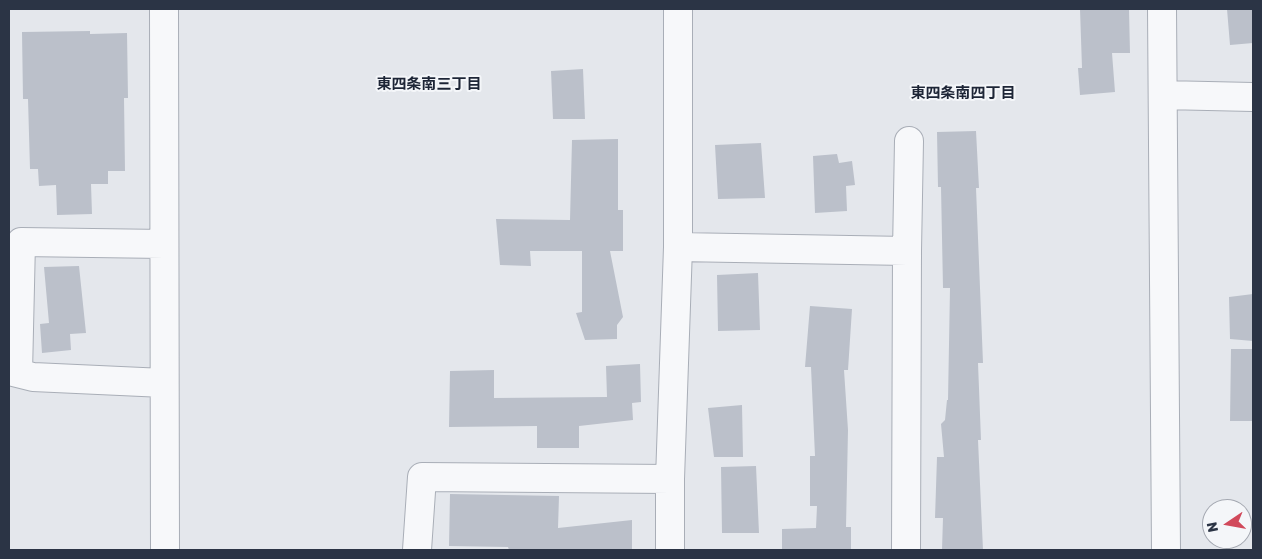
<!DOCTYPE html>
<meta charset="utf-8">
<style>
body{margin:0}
#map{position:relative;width:1262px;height:559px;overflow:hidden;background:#e4e7ec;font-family:Rubik,sans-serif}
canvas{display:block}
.frame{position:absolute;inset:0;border:10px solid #2b3445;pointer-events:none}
.north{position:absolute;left:1202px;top:499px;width:50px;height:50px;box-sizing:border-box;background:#f4f6f9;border:1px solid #a4a8b1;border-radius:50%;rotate:258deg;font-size:14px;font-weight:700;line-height:20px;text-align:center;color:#2b3445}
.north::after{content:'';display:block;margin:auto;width:18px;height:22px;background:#d1495b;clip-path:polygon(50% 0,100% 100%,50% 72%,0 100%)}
</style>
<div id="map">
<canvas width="1262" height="559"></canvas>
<div class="frame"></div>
<div class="north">N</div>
</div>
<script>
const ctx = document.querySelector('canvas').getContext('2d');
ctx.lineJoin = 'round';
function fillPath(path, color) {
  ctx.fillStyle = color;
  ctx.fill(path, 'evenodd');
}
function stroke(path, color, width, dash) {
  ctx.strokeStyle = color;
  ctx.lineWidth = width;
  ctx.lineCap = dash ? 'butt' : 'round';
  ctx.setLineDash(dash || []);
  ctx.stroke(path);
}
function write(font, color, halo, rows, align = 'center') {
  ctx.font = font + ' Rubik,"Noto Sans JP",sans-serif';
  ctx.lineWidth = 4;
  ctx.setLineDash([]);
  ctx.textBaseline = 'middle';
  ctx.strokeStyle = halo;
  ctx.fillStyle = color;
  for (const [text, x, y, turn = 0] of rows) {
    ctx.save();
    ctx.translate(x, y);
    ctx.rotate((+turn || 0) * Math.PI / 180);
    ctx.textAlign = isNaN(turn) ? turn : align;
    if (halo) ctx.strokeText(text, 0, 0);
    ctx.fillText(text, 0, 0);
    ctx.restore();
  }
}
const building = new Path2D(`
 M 1080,9 L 1129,9 L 1130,53 L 1112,53 L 1115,92 L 1080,95 L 1078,68 L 1082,68 Z
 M 1227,9 L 1253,9 L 1253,43 L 1230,45 Z
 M 90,31 L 90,34 L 127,33 L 128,98 L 124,98 L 125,171 L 108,171 L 108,184 L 91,184 L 92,214 L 57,215 L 56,185 L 39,186 L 38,169 L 30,169 L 28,99 L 23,99 L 22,32 Z
 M 583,69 L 585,119 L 553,119 L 551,71 Z
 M 976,131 L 979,188 L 976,188 L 983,363 L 978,363 L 981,440 L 978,440 L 983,550 L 942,550 L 943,518 L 935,518 L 937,457 L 944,457 L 941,424 L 945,420 L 947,400 L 948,400 L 950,288 L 943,288 L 941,187 L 938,187 L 937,132 Z
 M 618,139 L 618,210 L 623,210 L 623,251 L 610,251 L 623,317 L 617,325 L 617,339 L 585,340 L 576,313 L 582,312 L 582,251 L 530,251 L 531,266 L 500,265 L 496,219 L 570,220 L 572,140 Z
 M 761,143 L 765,198 L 718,199 L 715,145 Z
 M 837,154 L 839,163 L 852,161 L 855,185 L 846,186 L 847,211 L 815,213 L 813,156 Z
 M 79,266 L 86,333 L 70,334 L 71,350 L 42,353 L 40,324 L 49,323 L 44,267 Z
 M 758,273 L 760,330 L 718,331 L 717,275 Z
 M 1253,294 L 1253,341 L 1230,339 L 1229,297 Z
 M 810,306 L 852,309 L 848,370 L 844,370 L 848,430 L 846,527 L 851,527 L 851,550 L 782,550 L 782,529 L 816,528 L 817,506 L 810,506 L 810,456 L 815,456 L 811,367 L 805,367 Z
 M 1231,349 L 1253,349 L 1253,421 L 1230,421 Z
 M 640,364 L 641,402 L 632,403 L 633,420 L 579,426 L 579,448 L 537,448 L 537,426 L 449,427 L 450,371 L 494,370 L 494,398 L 607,397 L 606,366 Z
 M 742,405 L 743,457 L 714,457 L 708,408 Z
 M 756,466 L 759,533 L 722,533 L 721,467 Z
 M 450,494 L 559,496 L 558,528 L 632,520 L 632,550 L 509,550 L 508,547 L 449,546 Z`);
const street = new Path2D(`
 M 164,9 L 165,550
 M 1162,9 L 1166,550
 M 1163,95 L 1253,97
 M 678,247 L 907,251
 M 9,371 L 33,377 L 164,383
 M 18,373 L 21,242 L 164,244
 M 417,550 L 422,477 L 670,479
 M 670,550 L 670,479 L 678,247 L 678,9
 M 906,550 L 907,251 L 909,141`);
const neighbourhoodNames = [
 ["東四条南三丁目",429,85],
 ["東四条南四丁目",963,94]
];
fillPath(building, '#bbc0ca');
stroke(street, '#a9aeb7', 30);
stroke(street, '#f7f8fa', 28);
write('bold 15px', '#1d2536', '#f4f6f9', neighbourhoodNames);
</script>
